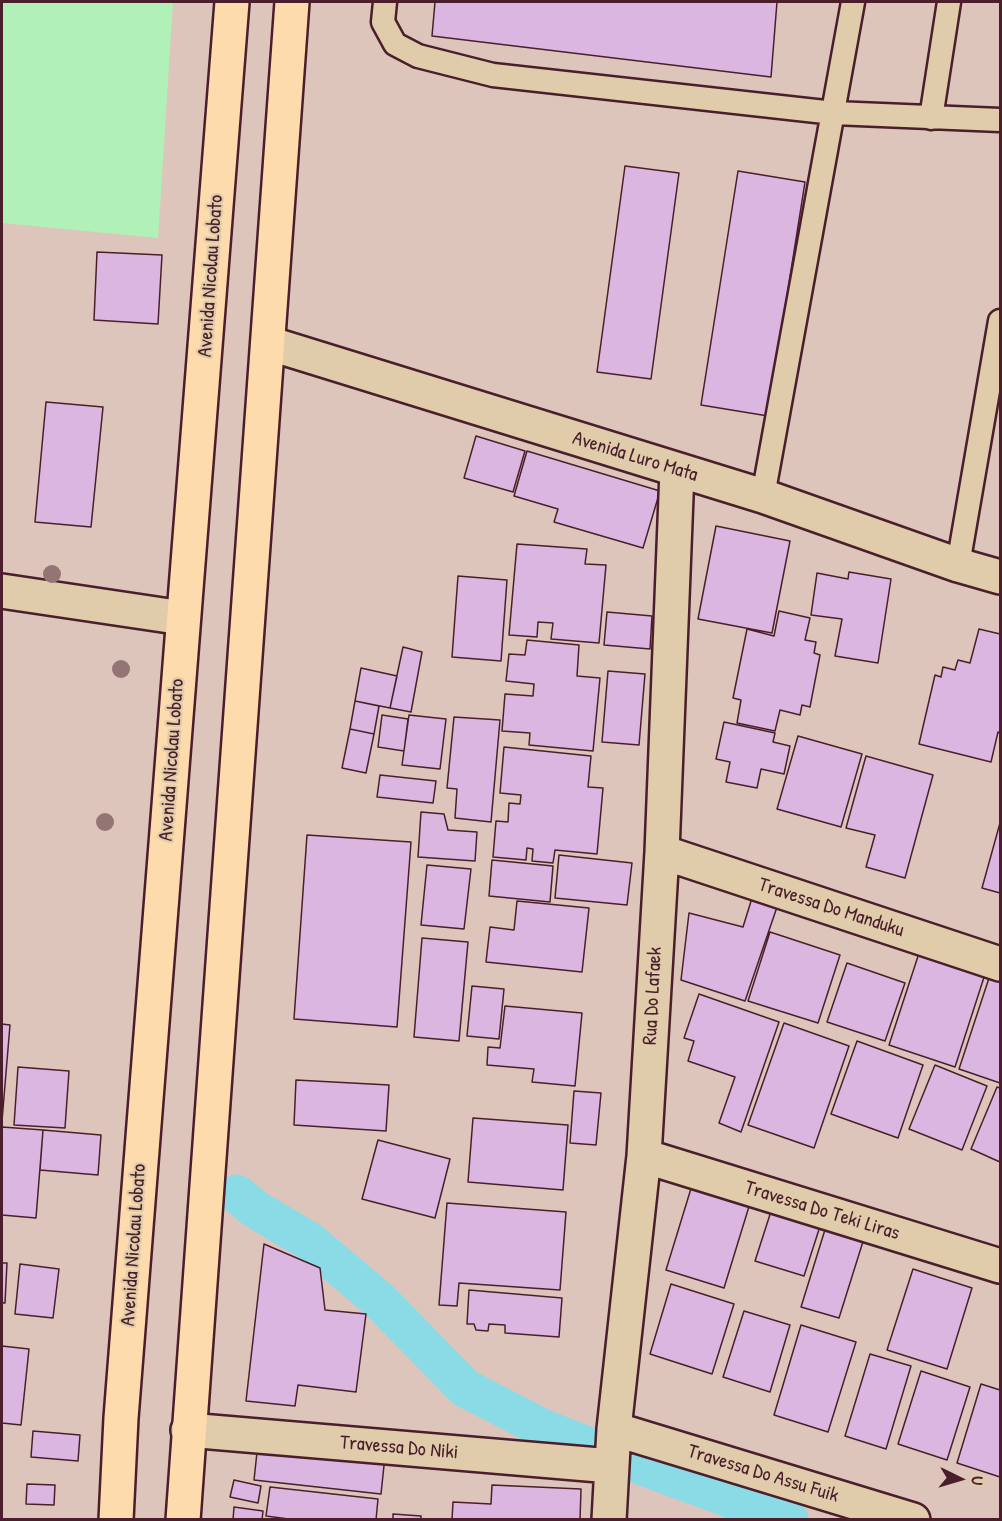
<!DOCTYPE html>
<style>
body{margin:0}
#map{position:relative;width:1002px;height:1521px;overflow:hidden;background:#dec5bb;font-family:"Patrick Hand",sans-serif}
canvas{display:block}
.frame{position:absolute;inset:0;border:3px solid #4a1f2b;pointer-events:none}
.north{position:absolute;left:930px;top:1449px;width:60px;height:60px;-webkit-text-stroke:4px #e0ccab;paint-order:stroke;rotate:95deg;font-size:16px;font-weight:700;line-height:24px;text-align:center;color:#4a1f2b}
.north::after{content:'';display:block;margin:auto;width:21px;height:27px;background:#4a1f2b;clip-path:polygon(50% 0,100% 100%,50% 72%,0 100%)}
</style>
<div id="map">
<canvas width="1002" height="1521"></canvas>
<div class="frame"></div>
<div class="north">U</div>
</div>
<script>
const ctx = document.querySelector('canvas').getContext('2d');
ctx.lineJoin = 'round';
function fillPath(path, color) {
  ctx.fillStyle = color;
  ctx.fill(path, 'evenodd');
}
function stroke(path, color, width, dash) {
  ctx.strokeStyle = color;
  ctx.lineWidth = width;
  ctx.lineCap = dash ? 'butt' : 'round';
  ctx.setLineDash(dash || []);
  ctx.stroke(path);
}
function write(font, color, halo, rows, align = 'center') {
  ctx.font = font + ' "Patrick Hand",sans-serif';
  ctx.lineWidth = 4.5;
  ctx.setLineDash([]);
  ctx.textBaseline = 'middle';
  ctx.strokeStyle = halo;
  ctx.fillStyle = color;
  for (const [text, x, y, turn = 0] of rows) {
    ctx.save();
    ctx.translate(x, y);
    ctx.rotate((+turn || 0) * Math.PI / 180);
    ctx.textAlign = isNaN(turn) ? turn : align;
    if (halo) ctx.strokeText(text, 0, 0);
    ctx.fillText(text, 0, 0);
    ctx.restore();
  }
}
const green = new Path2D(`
 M 2,2 L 173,2 L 158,238 L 2,223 Z`);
const canal = new Path2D(`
 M 237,1194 L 255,1209 L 309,1241 L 380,1301 L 465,1388 L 544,1429 L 590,1447
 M 642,1466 L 789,1520`);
const building = new Path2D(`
 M 435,2 L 777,2 L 771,77 L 432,36 Z
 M 625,166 L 679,173 L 651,379 L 597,372 Z
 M 738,171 L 805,182 L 768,416 L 701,405 Z
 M 97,252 L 162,255 L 158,324 L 94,320 Z
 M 46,402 L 103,407 L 91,527 L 35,522 Z
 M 476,436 L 525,451 L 513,492 L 464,478 Z
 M 527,451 L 660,491 L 643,548 L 554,522 L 558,509 L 514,496 Z
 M 716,526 L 790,541 L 772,633 L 698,619 Z
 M 517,544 L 587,549 L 585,564 L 606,565 L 599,643 L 551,639 L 553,623 L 538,622 L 537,637 L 509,635 Z
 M 849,572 L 891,579 L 878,663 L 835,656 L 842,619 L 811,615 L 817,573 L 848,579 Z
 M 458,576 L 507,580 L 501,661 L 452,657 Z
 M 779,611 L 810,618 L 805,640 L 816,642 L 814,653 L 820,655 L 810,707 L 802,705 L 800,715 L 780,710 L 775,731 L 737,723 L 741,700 L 733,698 L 747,629 L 774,636 Z
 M 607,612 L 652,616 L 650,649 L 604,645 Z
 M 979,629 L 1000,634 L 1000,733 L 998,732 L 991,762 L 919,744 L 935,675 L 941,677 L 943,667 L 955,670 L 958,660 L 970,663 Z
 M 527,640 L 579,645 L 577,676 L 600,678 L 593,751 L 529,745 L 530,733 L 502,731 L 505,694 L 533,696 L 534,684 L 506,681 L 509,654 L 525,655 Z
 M 403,647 L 422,652 L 411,712 L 390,708 Z
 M 361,668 L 397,676 L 390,708 L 355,701 Z
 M 608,671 L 645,674 L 639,745 L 602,742 Z
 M 355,701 L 379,706 L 374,734 L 350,729 Z
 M 382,715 L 408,719 L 404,751 L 378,747 Z
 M 409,715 L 446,719 L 440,769 L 402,765 Z
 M 454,717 L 500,720 L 491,822 L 455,818 L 457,789 L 447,788 Z
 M 724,722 L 775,733 L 773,742 L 790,746 L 784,774 L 761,769 L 757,788 L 726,782 L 730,762 L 716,759 Z
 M 350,729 L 374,734 L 366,773 L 342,768 Z
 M 798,736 L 862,754 L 841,827 L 777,809 Z
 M 504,747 L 591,756 L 588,787 L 603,788 L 597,854 L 555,850 L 553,863 L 532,861 L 533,849 L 527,848 L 526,860 L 493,857 L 496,821 L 508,822 L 509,803 L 520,804 L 521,795 L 500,793 Z
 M 866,756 L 933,775 L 905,878 L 866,867 L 875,835 L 846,828 Z
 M 380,775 L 436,781 L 433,803 L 377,797 Z
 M 421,812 L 444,814 L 448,830 L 477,832 L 475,861 L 418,857 Z
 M 1000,823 L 1000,893 L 982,888 Z
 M 307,835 L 411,842 L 397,1027 L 294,1019 Z
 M 559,855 L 632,863 L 627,905 L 555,898 Z
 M 492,860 L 553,866 L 550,902 L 489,896 Z
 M 427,865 L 471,869 L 464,929 L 421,925 Z
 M 752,898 L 777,907 L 745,1001 L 681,980 L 689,913 L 743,927 Z
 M 517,901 L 589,908 L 582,972 L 486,962 L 490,927 L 514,930 Z
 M 770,932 L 840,955 L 818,1023 L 748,1001 Z
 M 422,938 L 468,942 L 459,1041 L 414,1037 Z
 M 921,947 L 987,968 L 955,1067 L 889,1045 Z
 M 847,963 L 905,983 L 885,1041 L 827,1022 Z
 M 992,969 L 1000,972 L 1000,1083 L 959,1069 Z
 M 472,986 L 504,989 L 499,1039 L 467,1036 Z
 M 699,994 L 779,1022 L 741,1132 L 719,1123 L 735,1077 L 688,1061 L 694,1041 L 684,1038 Z
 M 505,1006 L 582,1013 L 575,1086 L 532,1082 L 534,1069 L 487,1065 L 488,1047 L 500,1048 Z
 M 784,1023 L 849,1046 L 814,1148 L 748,1125 Z
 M 2,1024 L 10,1025 L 2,1121 Z
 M 857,1041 L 923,1065 L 898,1138 L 831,1114 Z
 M 935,1065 L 987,1086 L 962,1150 L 909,1129 Z
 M 18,1067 L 69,1071 L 65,1128 L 14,1125 Z
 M 296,1080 L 389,1085 L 386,1131 L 294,1125 Z
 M 997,1087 L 1000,1088 L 1000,1162 L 971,1149 Z
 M 574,1091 L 601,1093 L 596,1145 L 570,1143 Z
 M 473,1118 L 568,1125 L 563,1190 L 468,1182 Z
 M 2,1127 L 43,1130 L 36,1218 L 2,1215 Z
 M 43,1130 L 101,1135 L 98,1175 L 40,1170 Z
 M 378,1140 L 450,1159 L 435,1218 L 362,1199 Z
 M 693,1182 L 751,1200 L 724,1288 L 666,1270 Z
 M 774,1202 L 823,1217 L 804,1276 L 755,1261 Z
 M 447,1203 L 566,1212 L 560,1290 L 459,1283 L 457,1306 L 439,1305 Z
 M 828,1220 L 866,1232 L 839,1318 L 801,1307 Z
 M 264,1244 L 320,1268 L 325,1310 L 366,1314 L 356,1392 L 298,1385 L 295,1406 L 246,1401 Z
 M 2,1263 L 7,1263 L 5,1303 L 2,1303 Z
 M 20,1264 L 59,1269 L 53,1318 L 15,1314 Z
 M 913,1269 L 972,1288 L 947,1369 L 887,1350 Z
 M 671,1284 L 734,1304 L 712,1374 L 650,1354 Z
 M 469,1290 L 562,1298 L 559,1337 L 505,1333 L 505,1325 L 489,1324 L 488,1331 L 476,1330 L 474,1324 L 467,1324 Z
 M 744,1311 L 790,1325 L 770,1392 L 723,1377 Z
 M 801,1325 L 856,1342 L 828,1432 L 774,1415 Z
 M 2,1346 L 29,1349 L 21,1425 L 2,1423 Z
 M 870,1354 L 911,1366 L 886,1449 L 845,1436 Z
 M 921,1371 L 970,1387 L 947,1460 L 898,1444 Z
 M 981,1384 L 1000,1390 L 1000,1477 L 957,1463 Z
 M 33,1431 L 80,1435 L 78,1461 L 31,1457 Z
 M 258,1443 L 385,1456 L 381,1494 L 254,1480 Z
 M 234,1480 L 261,1486 L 258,1503 L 230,1497 Z
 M 27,1484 L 55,1485 L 54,1505 L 26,1504 Z
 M 492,1485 L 581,1489 L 580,1520 L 452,1520 L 453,1502 L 491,1504 Z
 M 270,1487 L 378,1499 L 376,1520 L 296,1520 L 266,1516 Z
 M 234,1507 L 263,1511 L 262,1520 L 233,1520 Z
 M 393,1514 L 421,1516 L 421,1520 L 393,1520 Z`);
const service = new Path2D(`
 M 385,2 L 383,22 L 395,44 L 418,56 L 493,75 L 834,113 L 1000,120
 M 931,118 L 949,2
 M 763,496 L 853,2
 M 958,565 L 1000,321`);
const minor = new Path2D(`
 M 2,591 L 183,618
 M 662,852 L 1000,964
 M 644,1156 L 1000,1266
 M 614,1429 L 913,1520
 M 188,1430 L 611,1466
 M 609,1520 L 614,1429 L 644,1156 L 662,852 L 677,471`);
const secondary = new Path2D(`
 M 268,343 L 763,496 L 958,565 L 1000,577`);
const primary = new Path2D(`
 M 116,1520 L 121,1418 L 232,2
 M 183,1520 L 292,2`);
const trees = [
 [52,574],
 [121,669],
 [105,822]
];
const streetNames = [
 ["Avenida Nicolau Lobato",211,276,-86],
 ["Avenida Luro Mata",635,457,17],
 ["Avenida Nicolau Lobato",172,760,-86],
 ["Travessa Do Manduku",831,908,18],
 ["Rua Do Lafaek",653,996,-87],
 ["Travessa Do Teki Liras",822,1211,17],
 ["Avenida Nicolau Lobato",134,1245,-86],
 ["Travessa Do Niki",399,1448,5],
 ["Travessa Do Assu Fuik",763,1474,17]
];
fillPath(green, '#b1f1b8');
stroke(canal, '#8bdbe7', 39);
fillPath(building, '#dab6e1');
stroke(building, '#4a1f2b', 1.5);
stroke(service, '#4a1f2b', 27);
stroke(minor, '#4a1f2b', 38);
stroke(secondary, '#4a1f2b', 38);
stroke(primary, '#4a1f2b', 38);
stroke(service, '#e0ccab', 22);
stroke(minor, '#e0ccab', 33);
stroke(secondary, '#e0ccab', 33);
stroke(primary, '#fddbac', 33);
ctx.fillStyle = '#927574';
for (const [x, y] of trees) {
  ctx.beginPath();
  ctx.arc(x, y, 9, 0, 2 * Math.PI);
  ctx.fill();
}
write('20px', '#4a1f2b', '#e0ccab', streetNames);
</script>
